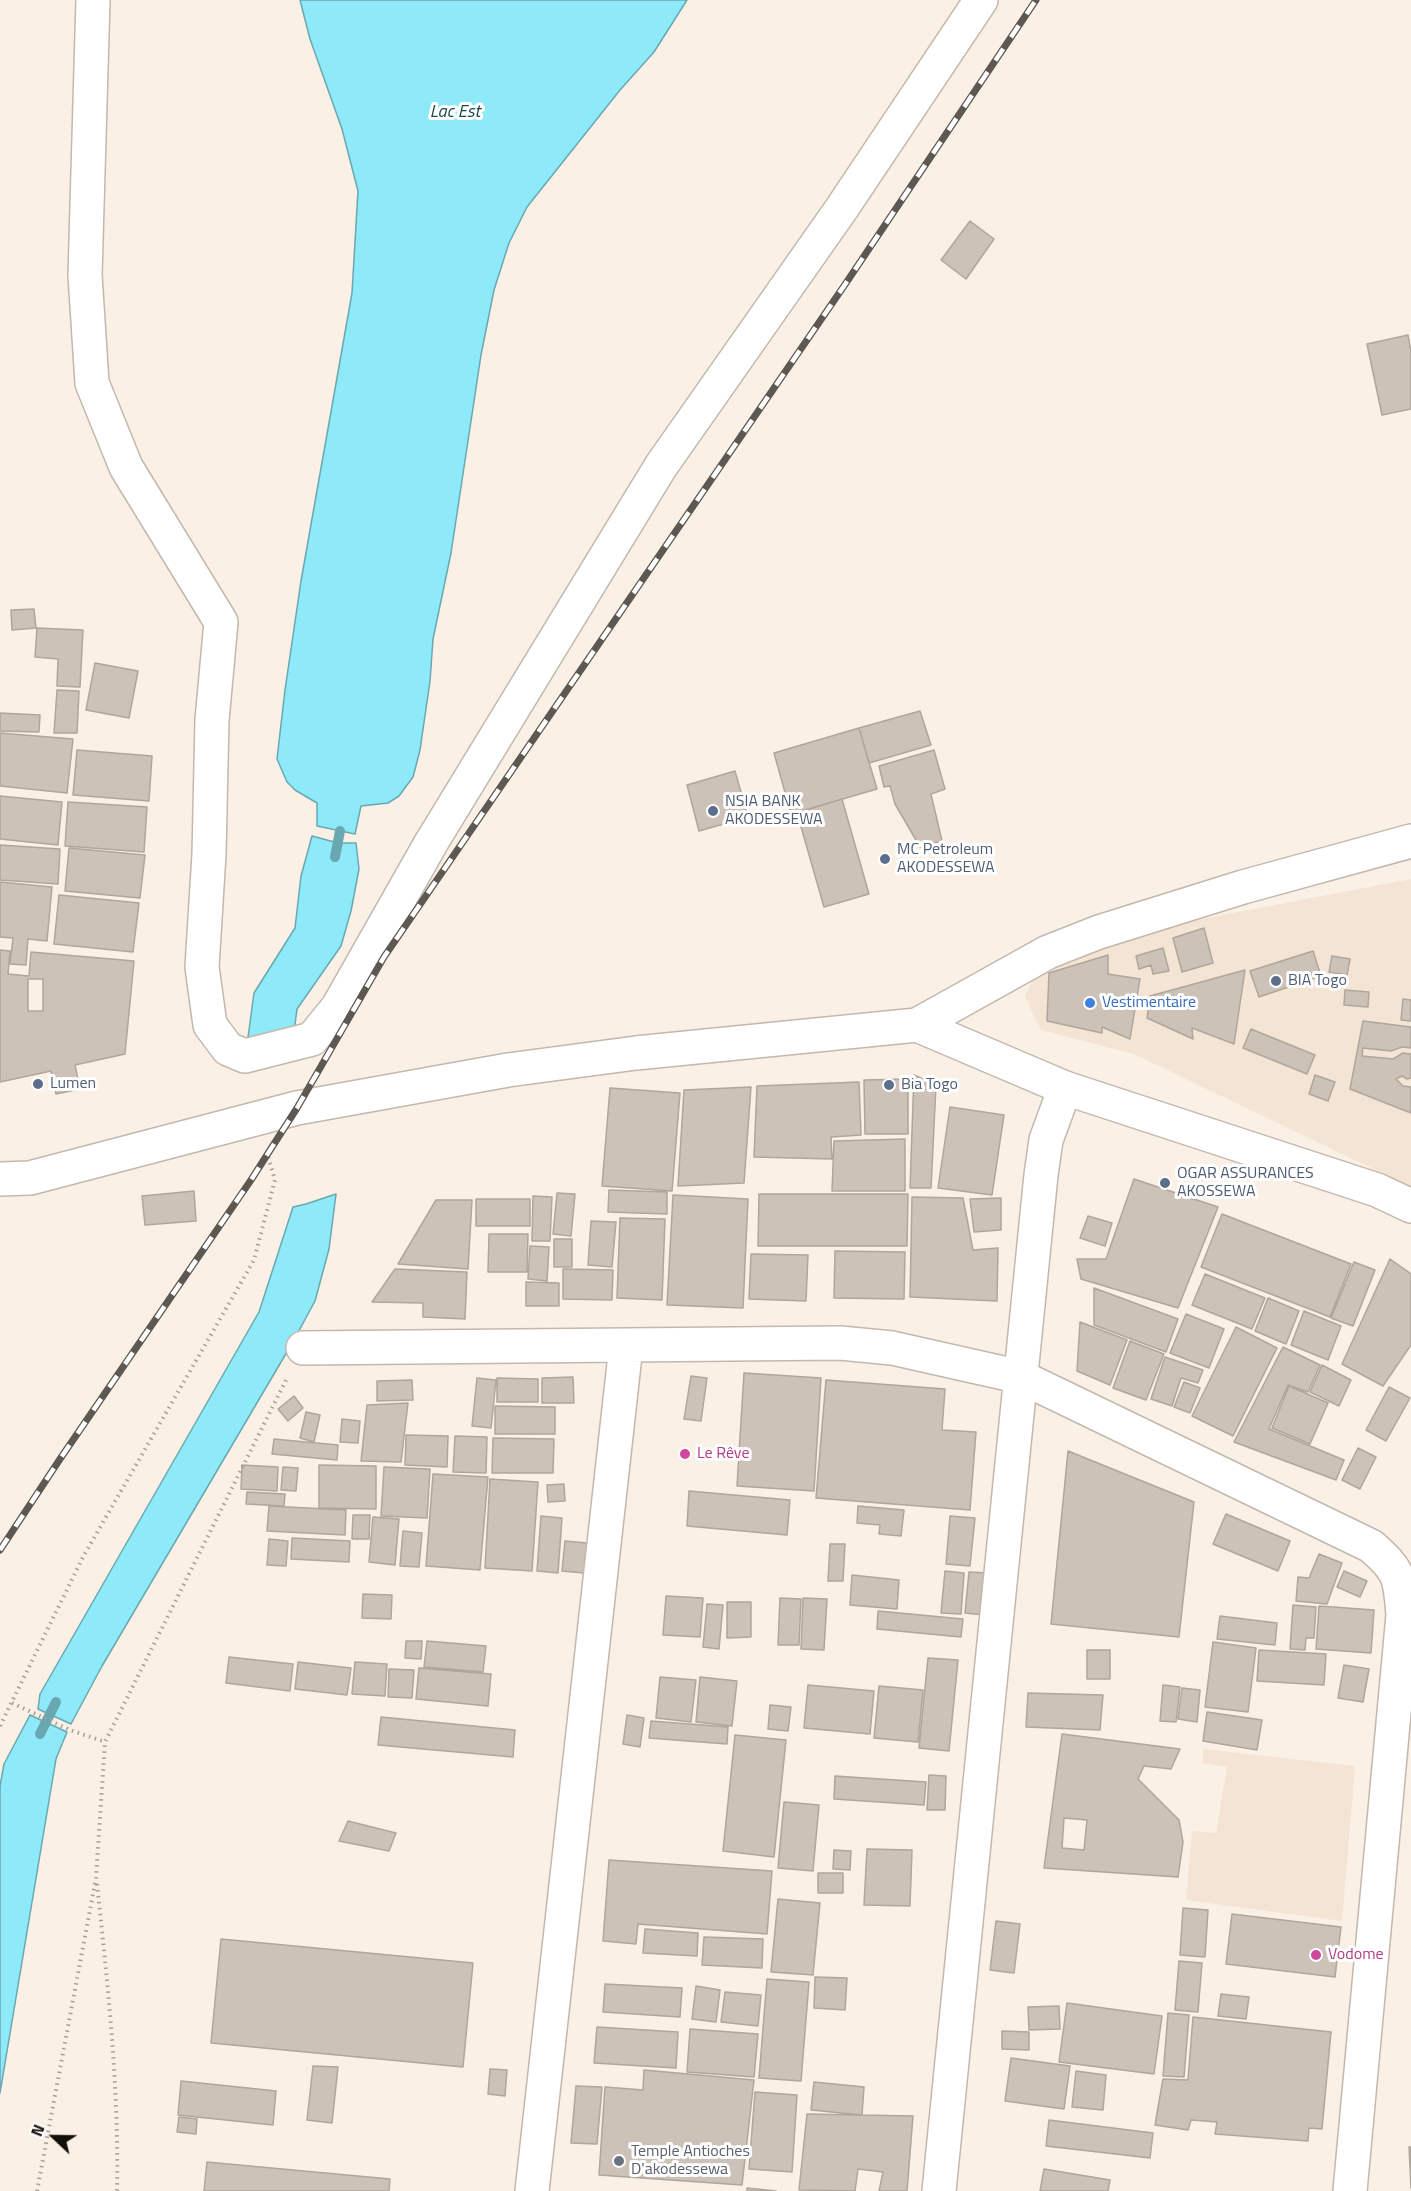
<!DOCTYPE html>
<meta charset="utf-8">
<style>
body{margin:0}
#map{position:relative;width:1411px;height:2191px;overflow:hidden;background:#faf0e5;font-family:"Titillium Web",sans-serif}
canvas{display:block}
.north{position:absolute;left:24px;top:2107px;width:60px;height:60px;-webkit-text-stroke:4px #fff;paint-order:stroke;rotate:292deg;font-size:16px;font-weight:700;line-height:24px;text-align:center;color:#120f0b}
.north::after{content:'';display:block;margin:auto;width:21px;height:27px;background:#120f0b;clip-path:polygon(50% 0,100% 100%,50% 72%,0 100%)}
</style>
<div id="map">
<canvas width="1411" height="2191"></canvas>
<div class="north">N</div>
</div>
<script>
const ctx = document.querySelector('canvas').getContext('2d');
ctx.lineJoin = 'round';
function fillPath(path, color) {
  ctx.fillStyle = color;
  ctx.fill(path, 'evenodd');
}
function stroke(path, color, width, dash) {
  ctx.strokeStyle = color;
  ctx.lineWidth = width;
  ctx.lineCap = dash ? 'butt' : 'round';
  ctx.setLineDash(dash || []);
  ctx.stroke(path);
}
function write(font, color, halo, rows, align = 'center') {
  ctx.font = font + ' "Titillium Web",sans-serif';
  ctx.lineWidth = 6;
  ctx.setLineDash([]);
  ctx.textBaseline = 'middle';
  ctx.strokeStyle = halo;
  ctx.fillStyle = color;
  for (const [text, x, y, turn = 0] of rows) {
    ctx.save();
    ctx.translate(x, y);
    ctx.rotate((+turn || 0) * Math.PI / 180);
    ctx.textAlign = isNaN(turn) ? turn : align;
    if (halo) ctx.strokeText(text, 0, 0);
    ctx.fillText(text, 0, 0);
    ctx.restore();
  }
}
const built = new Path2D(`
 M 1411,879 L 1411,1187 L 1134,1054 L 1041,1030 L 1025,997 L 1034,976 L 1155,928 Z
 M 1203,1749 L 1355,1766 L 1342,1921 L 1186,1900 L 1192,1831 L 1216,1833 L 1227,1767 L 1203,1763 Z`);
const water = new Path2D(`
 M 300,0 L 687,0 L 654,52 L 620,90 L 527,207 L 509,243 L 494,290 L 481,355 L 451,553 L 433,639 L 430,681 L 420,750 L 413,777 L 399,796 L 388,803 L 361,806 L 355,834 L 317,826 L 317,803 L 295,790 L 287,782 L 277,759 L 285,690 L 301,581 L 352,293 L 358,191 L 342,129 L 310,39 Z
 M 312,836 L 338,843 L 356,843 L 359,869 L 351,911 L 341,946 L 297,1009 L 294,1032 L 247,1045 L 254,993 L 295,928 L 301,876 Z
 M 336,1194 L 329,1249 L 315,1301 L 294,1340 L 102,1666 L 71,1724 L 38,1709 L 40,1694 L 259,1312 L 293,1207 L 306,1204 Z
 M 30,1715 L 67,1732 L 56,1759 L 0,2093 L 0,1786 L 4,1764 Z`);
const stream = new Path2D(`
 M 335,857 L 340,831
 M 40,1734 L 56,1702`);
const building = new Path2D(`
 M 970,221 L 994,239 L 966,279 L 941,260 Z
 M 1408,335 L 1411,352 L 1411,409 L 1382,415 L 1367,344 Z
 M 34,609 L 36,628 L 12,630 L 11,610 Z
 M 37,628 L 83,630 L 80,687 L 57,686 L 58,659 L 35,657 Z
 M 95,663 L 138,671 L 129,718 L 86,710 Z
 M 57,690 L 79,691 L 77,733 L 54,733 Z
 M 920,711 L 931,745 L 869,763 L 859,728 Z
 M 0,713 L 40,715 L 39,732 L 0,731 Z
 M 859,728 L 877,789 L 791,814 L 774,753 Z
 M 0,733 L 73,739 L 67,793 L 0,786 Z
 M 77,750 L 152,756 L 149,801 L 73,795 Z
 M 934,750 L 945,789 L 931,794 L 942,841 L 920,847 L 895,804 L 890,786 L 884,787 L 879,766 Z
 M 735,771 L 748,817 L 699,831 L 687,785 Z
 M 0,796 L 62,802 L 58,845 L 0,839 Z
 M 842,799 L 869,894 L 824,907 L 797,813 Z
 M 68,802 L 147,807 L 144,852 L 65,846 Z
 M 0,845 L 60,849 L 58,884 L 0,880 Z
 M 69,848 L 145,855 L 140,898 L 65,891 Z
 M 0,882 L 52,887 L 47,941 L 28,939 L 26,965 L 10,964 L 13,938 L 0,937 Z
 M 59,895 L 139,903 L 133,952 L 54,944 Z
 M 1204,928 L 1213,963 L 1182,972 L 1173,938 Z
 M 1163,948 L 1169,971 L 1153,974 L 1151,965 L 1139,969 L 1136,956 Z
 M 0,950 L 10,951 L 8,974 L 29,976 L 31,952 L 134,961 L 125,1054 L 75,1065 L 80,1089 L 56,1094 L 51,1071 L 0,1082 ZM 28,979 L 43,979 L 43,1011 L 28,1011 Z
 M 1313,951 L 1321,976 L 1259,997 L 1250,971 Z
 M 1108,955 L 1108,974 L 1140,979 L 1130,1039 L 1102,1027 L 1102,1033 L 1047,1021 L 1049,973 Z
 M 1332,956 L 1350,959 L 1347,975 L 1329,972 Z
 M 1245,970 L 1234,1044 L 1192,1028 L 1193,1039 L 1147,1018 L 1150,996 Z
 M 1345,990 L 1369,992 L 1368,1007 L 1344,1005 Z
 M 1403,999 L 1411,1000 L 1411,1021 L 1401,1020 Z
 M 1363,1021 L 1411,1027 L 1411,1048 L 1402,1047 L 1391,1051 L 1363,1048 L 1362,1056 L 1393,1059 L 1403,1053 L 1411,1054 L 1411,1078 L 1407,1079 L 1402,1076 L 1396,1079 L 1403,1086 L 1411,1087 L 1411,1113 L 1350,1089 Z
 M 1251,1029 L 1315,1055 L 1307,1074 L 1243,1048 Z
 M 914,1075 L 936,1085 L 931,1188 L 910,1188 Z
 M 1315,1075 L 1335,1082 L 1328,1101 L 1309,1094 Z
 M 908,1079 L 908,1134 L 865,1134 L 864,1080 Z
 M 859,1082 L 861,1135 L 831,1137 L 832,1159 L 754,1157 L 757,1086 Z
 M 751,1087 L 744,1183 L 678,1186 L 684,1090 Z
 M 610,1088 L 680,1093 L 672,1191 L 602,1186 Z
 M 950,1107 L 1004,1115 L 992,1195 L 938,1188 Z
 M 905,1139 L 905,1191 L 832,1191 L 834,1141 Z
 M 1134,1179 L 1218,1207 L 1178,1308 L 1081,1279 L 1077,1259 L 1106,1259 Z
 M 609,1190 L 667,1192 L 667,1214 L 608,1212 Z
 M 194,1191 L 196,1221 L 145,1225 L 142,1196 Z
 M 557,1193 L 575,1194 L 571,1236 L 553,1234 Z
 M 759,1194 L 908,1194 L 907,1246 L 758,1246 Z
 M 673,1195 L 748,1199 L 743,1308 L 667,1305 Z
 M 533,1196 L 552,1197 L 550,1241 L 532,1241 Z
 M 912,1197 L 963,1198 L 973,1250 L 998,1248 L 997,1301 L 910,1297 Z
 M 1001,1198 L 1001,1230 L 974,1232 L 970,1199 Z
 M 476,1199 L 530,1199 L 530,1226 L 476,1226 Z
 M 436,1200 L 472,1200 L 468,1269 L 398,1264 Z
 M 1222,1214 L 1351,1264 L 1330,1317 L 1201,1267 Z
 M 1088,1216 L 1112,1223 L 1105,1246 L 1080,1238 Z
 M 620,1218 L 665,1219 L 662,1300 L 617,1298 Z
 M 591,1221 L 616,1222 L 612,1267 L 588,1265 Z
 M 489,1234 L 528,1234 L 527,1272 L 488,1272 Z
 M 554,1239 L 572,1239 L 572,1267 L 554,1267 Z
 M 530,1246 L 549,1247 L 547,1281 L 528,1279 Z
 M 835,1251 L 905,1252 L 904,1299 L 834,1298 Z
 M 751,1254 L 808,1255 L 806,1301 L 749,1299 Z
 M 1390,1259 L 1411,1274 L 1411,1345 L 1383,1386 L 1342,1364 Z
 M 1354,1262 L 1375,1270 L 1353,1326 L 1331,1318 Z
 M 395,1269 L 467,1272 L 465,1319 L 423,1317 L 423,1303 L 372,1302 Z
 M 563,1269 L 613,1270 L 612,1300 L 563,1299 Z
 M 1205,1274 L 1265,1298 L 1252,1329 L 1192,1305 Z
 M 526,1282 L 559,1283 L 559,1306 L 526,1306 Z
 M 1094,1288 L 1178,1319 L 1166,1352 L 1094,1325 Z
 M 1268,1298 L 1299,1311 L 1286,1344 L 1255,1331 Z
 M 1304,1311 L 1341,1326 L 1328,1360 L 1291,1345 Z
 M 1186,1314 L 1224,1329 L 1209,1368 L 1170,1353 Z
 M 1080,1322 L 1127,1340 L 1110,1385 L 1077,1371 Z
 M 1236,1327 L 1277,1348 L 1233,1436 L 1192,1416 Z
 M 1130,1341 L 1164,1354 L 1146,1400 L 1113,1388 Z
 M 1283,1347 L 1320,1365 L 1308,1392 L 1288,1385 L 1269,1429 L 1344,1460 L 1336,1480 L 1234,1442 Z
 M 1165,1357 L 1203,1370 L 1198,1383 L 1181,1378 L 1172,1406 L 1151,1399 Z
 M 1322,1365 L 1351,1380 L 1339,1406 L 1310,1392 Z
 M 744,1373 L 821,1378 L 814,1491 L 737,1486 Z
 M 691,1376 L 707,1378 L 701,1421 L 684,1419 Z
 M 573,1377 L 574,1403 L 542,1403 L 542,1378 Z
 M 477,1378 L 496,1380 L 491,1428 L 472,1426 Z
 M 497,1378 L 538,1379 L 538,1402 L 497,1402 Z
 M 412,1380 L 413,1400 L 377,1401 L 377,1381 Z
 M 826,1380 L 945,1389 L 942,1430 L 976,1432 L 970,1510 L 816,1498 Z
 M 1184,1382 L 1200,1388 L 1190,1413 L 1174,1407 Z
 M 1289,1386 L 1328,1403 L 1310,1444 L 1272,1428 Z
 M 1389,1387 L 1410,1398 L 1386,1441 L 1366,1430 Z
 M 294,1396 L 303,1408 L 288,1421 L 278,1409 Z
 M 408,1403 L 401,1462 L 361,1461 L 367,1405 Z
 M 495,1406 L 555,1407 L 555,1434 L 495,1434 Z
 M 306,1412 L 320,1415 L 314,1442 L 300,1438 Z
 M 342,1419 L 360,1421 L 358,1443 L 340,1442 Z
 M 406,1435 L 448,1436 L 447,1467 L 405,1465 Z
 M 455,1436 L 487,1437 L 486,1473 L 453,1472 Z
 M 493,1438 L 554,1439 L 553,1473 L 492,1473 Z
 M 274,1439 L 338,1445 L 337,1460 L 272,1454 Z
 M 1358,1448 L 1376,1457 L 1360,1489 L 1342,1480 Z
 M 1068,1451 L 1194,1502 L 1179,1637 L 1051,1624 Z
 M 242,1465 L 278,1467 L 277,1491 L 241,1489 Z
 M 319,1465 L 376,1466 L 376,1509 L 319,1508 Z
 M 283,1467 L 298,1468 L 296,1491 L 281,1490 Z
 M 384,1467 L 430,1469 L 427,1518 L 381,1516 Z
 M 433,1474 L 488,1477 L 480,1570 L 426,1566 Z
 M 490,1479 L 538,1482 L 532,1571 L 485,1568 Z
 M 564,1484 L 565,1501 L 548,1502 L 547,1485 Z
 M 689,1491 L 790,1500 L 787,1535 L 687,1526 Z
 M 247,1492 L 285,1494 L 284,1506 L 246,1504 Z
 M 269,1506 L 346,1510 L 345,1535 L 267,1531 Z
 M 858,1506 L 904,1510 L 901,1536 L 879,1534 L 880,1525 L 857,1523 Z
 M 1226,1514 L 1290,1541 L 1278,1571 L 1213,1544 Z
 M 353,1515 L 370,1515 L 369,1539 L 352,1539 Z
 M 541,1516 L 562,1518 L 558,1573 L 537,1571 Z
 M 950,1516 L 975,1518 L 970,1566 L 946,1564 Z
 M 373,1517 L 399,1519 L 395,1565 L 369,1562 Z
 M 403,1531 L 422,1533 L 419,1567 L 400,1566 Z
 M 292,1538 L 350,1541 L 349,1562 L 291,1559 Z
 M 269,1539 L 288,1541 L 286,1566 L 267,1565 Z
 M 565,1541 L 587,1543 L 584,1573 L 562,1571 Z
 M 830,1544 L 845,1544 L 843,1581 L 828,1581 Z
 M 1319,1554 L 1342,1563 L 1327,1604 L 1296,1601 L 1298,1577 L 1309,1578 Z
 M 945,1571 L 964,1573 L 961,1614 L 941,1613 Z
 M 1344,1571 L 1367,1581 L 1360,1597 L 1337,1587 Z
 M 969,1572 L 988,1573 L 984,1615 L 965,1613 Z
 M 852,1575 L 899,1580 L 897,1609 L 850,1605 Z
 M 363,1594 L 392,1595 L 391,1619 L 362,1618 Z
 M 666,1596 L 703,1598 L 700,1637 L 663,1635 Z
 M 780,1598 L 801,1599 L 799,1645 L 778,1645 Z
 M 803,1598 L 827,1599 L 824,1650 L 801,1649 Z
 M 727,1602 L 751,1602 L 751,1637 L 727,1638 Z
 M 707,1604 L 723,1605 L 719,1649 L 703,1647 Z
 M 1293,1605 L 1316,1607 L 1314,1638 L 1306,1638 L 1305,1650 L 1290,1649 Z
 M 1319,1606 L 1374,1610 L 1371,1653 L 1316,1649 Z
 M 878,1611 L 963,1619 L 961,1637 L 877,1629 Z
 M 1220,1616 L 1277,1623 L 1275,1645 L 1217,1639 Z
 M 406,1641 L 422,1641 L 421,1659 L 405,1658 Z
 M 427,1641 L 486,1646 L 483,1672 L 424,1667 Z
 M 1213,1642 L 1256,1648 L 1248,1712 L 1205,1707 Z
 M 1087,1650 L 1110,1650 L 1110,1679 L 1087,1679 Z
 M 1259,1650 L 1326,1654 L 1324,1685 L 1257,1681 Z
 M 229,1657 L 293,1664 L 290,1691 L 226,1683 Z
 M 928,1658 L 958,1660 L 949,1751 L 919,1748 Z
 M 298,1662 L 351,1668 L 347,1695 L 295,1689 Z
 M 355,1662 L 387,1664 L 385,1696 L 352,1694 Z
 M 1344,1665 L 1369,1669 L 1363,1702 L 1338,1698 Z
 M 419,1668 L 491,1674 L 488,1706 L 416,1699 Z
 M 389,1669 L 414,1670 L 412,1698 L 388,1697 Z
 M 660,1677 L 696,1680 L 691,1722 L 656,1718 Z
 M 700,1677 L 737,1681 L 732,1726 L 696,1722 Z
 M 808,1685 L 874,1691 L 870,1734 L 804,1728 Z
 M 1163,1685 L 1180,1687 L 1176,1722 L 1160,1721 Z
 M 879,1686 L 923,1690 L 918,1742 L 874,1738 Z
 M 1182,1688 L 1200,1690 L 1197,1722 L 1178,1719 Z
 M 1028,1693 L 1103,1695 L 1100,1730 L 1026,1727 Z
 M 770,1705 L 791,1707 L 788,1731 L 768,1729 Z
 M 1207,1712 L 1262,1720 L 1257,1750 L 1203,1741 Z
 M 627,1715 L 644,1718 L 640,1747 L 623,1744 Z
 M 381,1717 L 515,1730 L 513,1757 L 378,1745 Z
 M 651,1721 L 728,1727 L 727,1744 L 649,1738 Z
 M 1062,1734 L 1180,1749 L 1171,1769 L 1144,1766 L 1138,1779 L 1179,1820 L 1183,1842 L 1178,1877 L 1044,1868 ZM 1064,1818 L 1087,1820 L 1084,1850 L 1062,1848 Z
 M 735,1735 L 786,1740 L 774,1857 L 723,1851 Z
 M 929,1775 L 946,1776 L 945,1810 L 927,1810 Z
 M 835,1776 L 926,1782 L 924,1805 L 834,1799 Z
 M 784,1802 L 819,1805 L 813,1871 L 778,1868 Z
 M 348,1821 L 396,1833 L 389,1851 L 339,1841 Z
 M 867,1849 L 912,1850 L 910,1906 L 864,1905 Z
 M 834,1850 L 851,1851 L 850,1870 L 833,1869 Z
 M 609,1860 L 772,1871 L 767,1934 L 638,1924 L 636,1944 L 603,1941 Z
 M 818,1873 L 843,1873 L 843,1893 L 818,1893 Z
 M 778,1899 L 820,1903 L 813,1975 L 771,1972 Z
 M 1183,1908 L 1208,1910 L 1205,1957 L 1180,1955 Z
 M 1232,1914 L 1341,1927 L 1335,1977 L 1226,1964 Z
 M 996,1921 L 1020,1924 L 1014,1973 L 990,1970 Z
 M 645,1929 L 698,1933 L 697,1956 L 643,1953 Z
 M 704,1937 L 763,1939 L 762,1968 L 702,1965 Z
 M 221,1939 L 473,1963 L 463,2067 L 211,2043 Z
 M 1179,1961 L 1202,1963 L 1198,2012 L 1175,2010 Z
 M 815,1977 L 847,1978 L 845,2010 L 814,2008 Z
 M 767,1979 L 809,1982 L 801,2081 L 759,2078 Z
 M 605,1984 L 682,1988 L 680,2017 L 603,2012 Z
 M 696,1986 L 720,1990 L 716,2022 L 692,2019 Z
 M 725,1992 L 761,1995 L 758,2026 L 721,2022 Z
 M 1221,1994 L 1249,1997 L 1246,2019 L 1218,2016 Z
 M 1067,2003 L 1162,2016 L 1154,2074 L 1059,2062 Z
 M 1059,2006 L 1060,2029 L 1029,2030 L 1028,2007 Z
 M 1168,2013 L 1189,2015 L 1184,2077 L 1163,2076 Z
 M 1193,2017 L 1331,2032 L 1322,2129 L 1309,2128 L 1308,2141 L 1215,2134 L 1217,2122 L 1191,2120 L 1188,2130 L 1155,2125 L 1163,2079 L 1188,2080 Z
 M 597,2027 L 678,2032 L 676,2068 L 594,2063 Z
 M 690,2029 L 758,2034 L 754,2077 L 687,2072 Z
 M 1002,2031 L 1029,2032 L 1029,2050 L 1002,2049 Z
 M 1011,2058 L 1070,2066 L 1064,2109 L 1005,2101 Z
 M 313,2066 L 338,2067 L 332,2123 L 307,2120 Z
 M 490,2069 L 507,2070 L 505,2096 L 488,2094 Z
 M 644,2070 L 754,2080 L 742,2185 L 599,2175 L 605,2087 L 643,2090 Z
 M 1076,2071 L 1106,2075 L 1103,2110 L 1072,2107 Z
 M 181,2081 L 276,2091 L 273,2125 L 178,2115 Z
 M 814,2082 L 864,2087 L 862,2115 L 811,2110 Z
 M 576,2086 L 602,2087 L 597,2144 L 571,2143 Z
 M 755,2092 L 797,2095 L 792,2172 L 749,2169 Z
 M 807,2114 L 913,2116 L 907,2191 L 879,2191 L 883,2172 L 858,2169 L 855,2191 L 799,2190 Z
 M 179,2117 L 197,2119 L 196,2134 L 177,2132 Z
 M 1049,2120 L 1153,2133 L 1150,2158 L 1046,2146 Z
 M 1409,2147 L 1411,2147 L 1411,2188 Z
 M 207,2162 L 390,2179 L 389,2191 L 204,2191 Z
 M 1044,2169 L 1110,2180 L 1108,2191 L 1040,2191 Z
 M 747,2188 L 776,2191 L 747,2191 Z`);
const path = new Path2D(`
 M 12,1703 L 70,1730 L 105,1742
 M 0,1726 L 83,1557 L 254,1260 L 275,1180 L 267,1153
 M 97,1884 C 108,1986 119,2088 117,2191
 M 37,2191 L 96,1878 L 105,1742 L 287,1378`);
const minor = new Path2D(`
 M 93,0 L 85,275 L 92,383 L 126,467 L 221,622 L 212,720 L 209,854 L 202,967 L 210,1025 L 228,1049 L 245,1056 L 312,1039 L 338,1007 L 431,843 L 661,466 L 842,208 L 981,0
 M 303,1348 L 840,1343 L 892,1348 L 1021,1377 L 1371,1546 C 1400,1571 1400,1577 1403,1615 L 1350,2191
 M 532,2191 L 626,1346
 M 939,2191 L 1041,1175 L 1046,1140 L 1065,1088`);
const tertiary = new Path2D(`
 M 917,1025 L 1065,1088 L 1377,1190 L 1411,1206`);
const secondary = new Path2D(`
 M 0,1179 L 30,1178 L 297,1108 L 508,1070 L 636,1053 L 917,1025 L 1048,952 L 1099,932 L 1243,887 L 1411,841`);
const rail = new Path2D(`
 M 0,1550 L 60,1459 L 251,1180 L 297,1108 L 384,957 L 844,286 L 1036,0`);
const markers = [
 [713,811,6,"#5c6f8a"],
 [885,859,6,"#5c6f8a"],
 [1276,981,6,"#5c6f8a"],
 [1090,1003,6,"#3f7fe0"],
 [38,1084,6,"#5c6f8a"],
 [889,1085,6,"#5c6f8a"],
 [1165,1183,6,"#5c6f8a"],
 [685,1454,6,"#d1479c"],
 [1316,1955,6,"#d1479c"],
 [619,2161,6,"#6b7280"]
];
const serviceNames = [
 ["NSIA BANK",725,802],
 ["AKODESSEWA",725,820],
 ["MC Petroleum",897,850],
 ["AKODESSEWA",897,868],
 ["BIA Togo",1288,981],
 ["Lumen",50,1084],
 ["Bia Togo",901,1085],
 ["OGAR ASSURANCES",1177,1174],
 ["AKOSSEWA",1177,1192]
];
const shopNames = [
 ["Vestimentaire",1102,1003]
];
const hotelNames = [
 ["Le Rêve",697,1454],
 ["Vodome",1328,1955]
];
const worshipNames = [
 ["Temple Antioches",631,2152],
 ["D'akodessewa",631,2170]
];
const waterNames = [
 ["Lac Est",455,113]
];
fillPath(built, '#f4e4d4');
fillPath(water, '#8eeaf8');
stroke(water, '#69a8b1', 1.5);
stroke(stream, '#69a8b1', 10);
fillPath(building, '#ccc2b7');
stroke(building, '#afa69c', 1.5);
stroke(minor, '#c2b8ae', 36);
stroke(tertiary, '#c2b8ae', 36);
stroke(secondary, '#c2b8ae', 36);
stroke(path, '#a8a098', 4, [1.5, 4.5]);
stroke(minor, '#fff', 33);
stroke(tertiary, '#fff', 33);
stroke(secondary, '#fff', 33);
stroke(rail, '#5d5851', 7);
stroke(rail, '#fff', 4.5, [14]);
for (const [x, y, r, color] of markers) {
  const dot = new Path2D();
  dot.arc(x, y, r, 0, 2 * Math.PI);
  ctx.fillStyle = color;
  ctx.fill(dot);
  stroke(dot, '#fff', 2);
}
write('16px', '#4e5e75', '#fff', serviceNames, 'left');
write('16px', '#366cbe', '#fff', shopNames, 'left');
write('16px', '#b23c85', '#fff', hotelNames, 'left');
write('16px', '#5b616d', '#fff', worshipNames, 'left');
write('italic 18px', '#1c474d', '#fff', waterNames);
</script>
